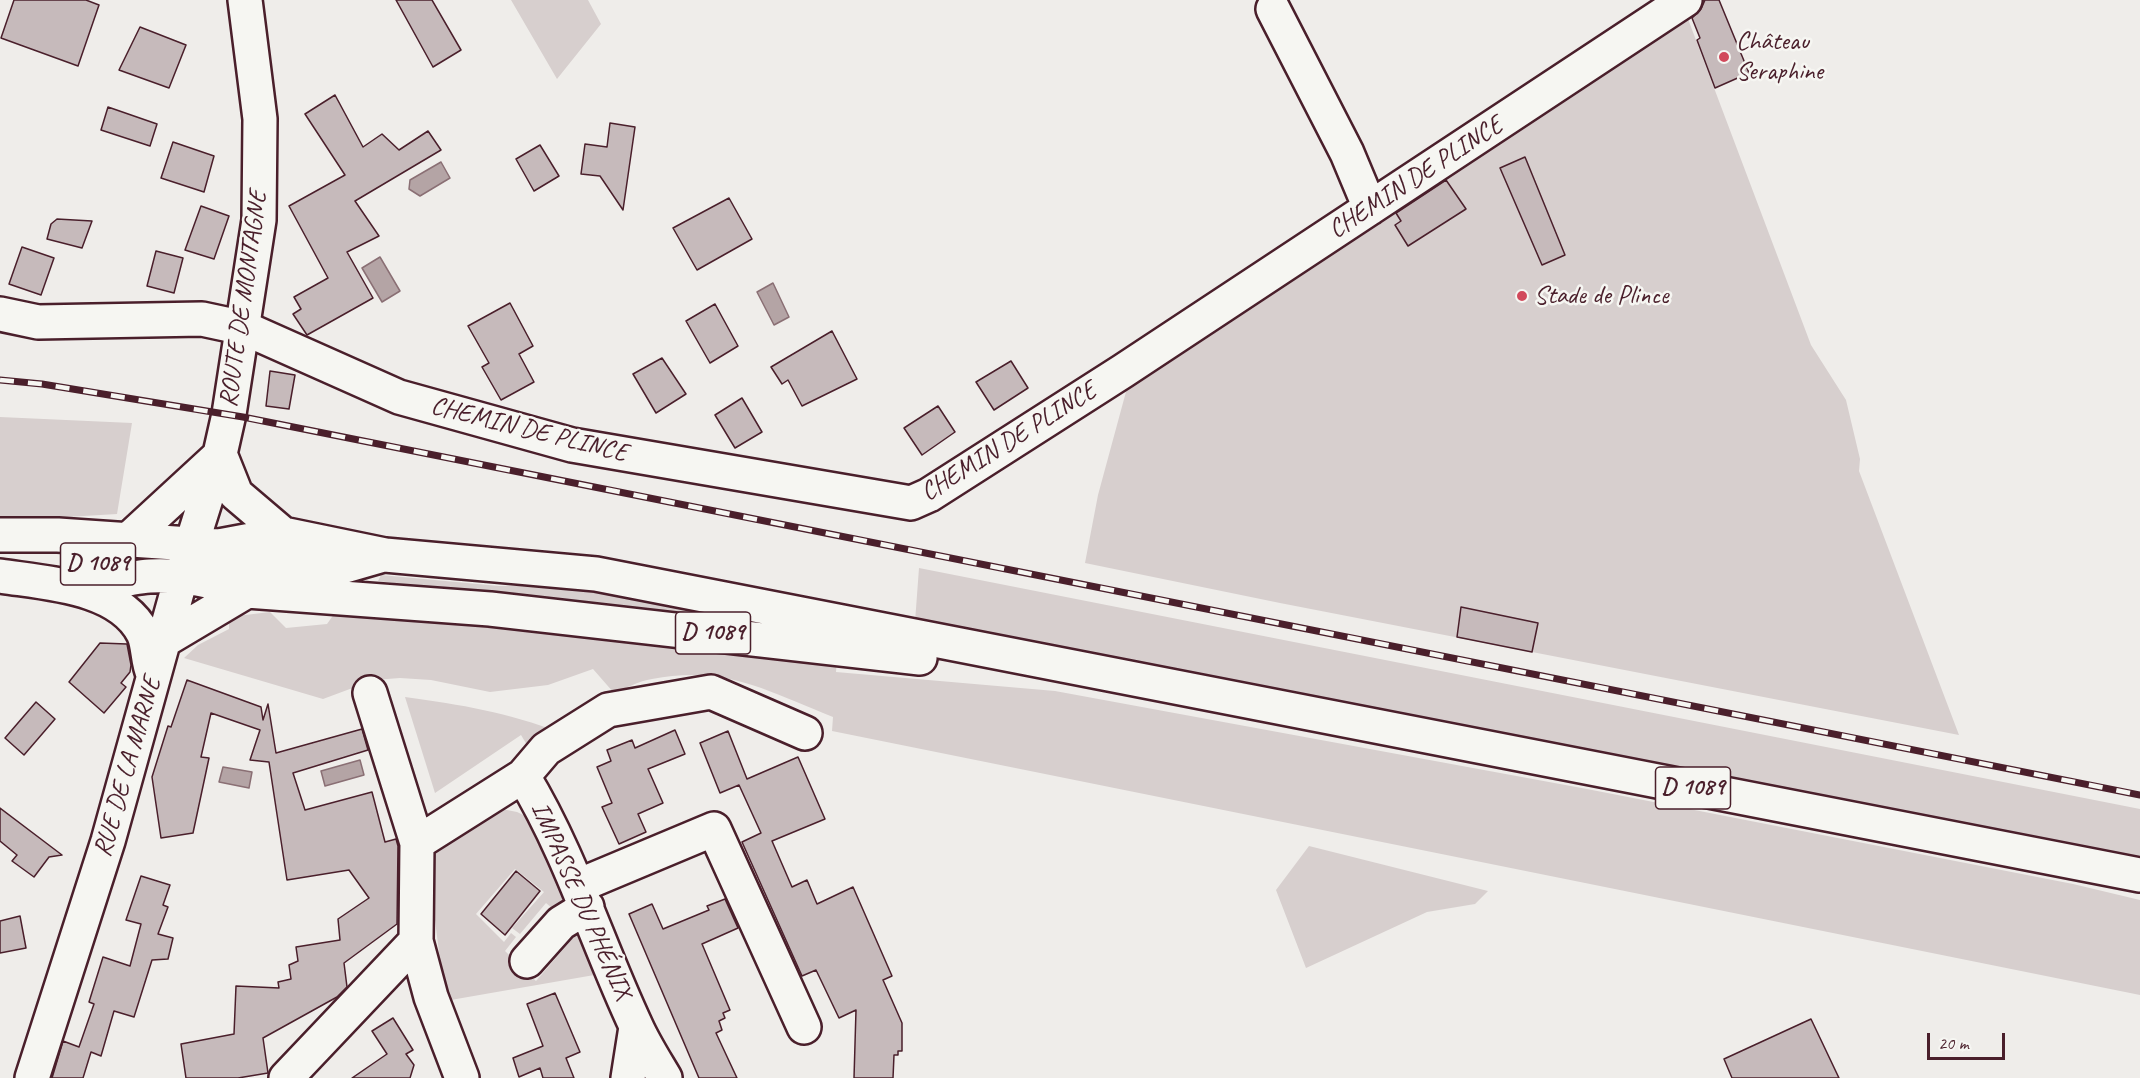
<!DOCTYPE html>
<meta charset="utf-8">
<style>
body{margin:0}
#map{position:relative;width:2140px;height:1078px;overflow:hidden;background:#efedea;font-family:Caveat,sans-serif}
canvas{display:block}
.scale{position:absolute;left:1927px;top:1033px;width:78px;height:27px;box-sizing:border-box;border:3px solid #4a1f2b;border-top:0;padding-left:8px;font-size:18px;line-height:21px;white-space:nowrap;color:#4a1f2b;-webkit-text-stroke:4px #f6f6f2;paint-order:stroke}
</style>
<div id="map">
<canvas width="2140" height="1078"></canvas>
<div class="scale">20 m</div>
</div>
<script>
const ctx = document.querySelector('canvas').getContext('2d');
ctx.lineJoin = 'round';
function fillPath(path, color) {
  ctx.fillStyle = color;
  ctx.fill(path, 'evenodd');
}
function stroke(path, color, width, dash) {
  ctx.strokeStyle = color;
  ctx.lineWidth = width;
  ctx.lineCap = dash ? 'butt' : 'round';
  ctx.setLineDash(dash || []);
  ctx.stroke(path);
}
function write(font, color, halo, rows, align = 'center') {
  ctx.font = font + ' Caveat,sans-serif';
  ctx.lineWidth = 5;
  ctx.setLineDash([]);
  ctx.textBaseline = 'middle';
  ctx.strokeStyle = halo;
  ctx.fillStyle = color;
  for (const [text, x, y, turn = 0] of rows) {
    ctx.save();
    ctx.translate(x, y);
    ctx.rotate((+turn || 0) * Math.PI / 180);
    ctx.textAlign = isNaN(turn) ? turn : align;
    if (halo) ctx.strokeText(text, 0, 0);
    ctx.fillText(text, 0, 0);
    ctx.restore();
  }
}
const green = new Path2D(`
 M 511,0 L 588,0 L 601,24 L 557,79 Z
 M 1685,11 L 1811,345 L 1846,400 L 1860,459 L 1859,471 L 1959,735 L 1280,603 L 1085,563 L 1098,495 L 1130,377 Z
 M 0,417 L 132,423 L 117,514 L 0,521 Z
 M 919,568 L 2140,809 L 2140,863 L 915,622 Z
 M 381,575 L 499,586 L 580,585 L 846,639 L 378,581 Z
 M 339,607 L 837,659 L 836,672 L 1055,691 L 1587,789 L 2073,884 L 2140,900 L 2140,995 L 832,731 L 833,717 C 767,691 725,665 652,679 C 639,681 626,688 614,693 L 593,669 L 548,685 L 490,692 L 431,680 L 400,678 L 374,680 L 323,699 L 184,658 L 198,645 L 229,629 L 229,617 L 270,612 L 286,628 L 327,624 Z
 M 405,697 C 462,705 507,712 561,733 L 533,755 L 521,735 L 435,793 Z
 M 497,808 L 517,812 L 534,820 L 570,904 L 559,914 L 546,903 L 520,934 L 512,928 L 544,892 L 515,869 L 476,914 L 504,942 L 511,933 L 516,937 L 505,951 L 536,981 L 579,931 L 600,974 L 445,1001 L 427,855 Z
 M 1309,846 L 1488,891 L 1475,904 L 1427,912 L 1306,968 L 1276,890 Z`);
const water = new Path2D(`
 M 441,162 L 450,178 L 420,196 L 409,189 L 410,180 Z
 M 380,257 L 400,291 L 382,302 L 362,268 Z
 M 773,283 L 789,317 L 774,325 L 757,292 Z
 M 360,760 L 364,775 L 325,786 L 321,771 Z
 M 223,767 L 252,772 L 249,788 L 219,782 Z`);
const building = new Path2D(`
 M 14,0 L 86,0 L 99,5 L 78,66 L 1,38 Z
 M 396,0 L 432,0 L 461,50 L 433,67 Z
 M 1705,0 L 1719,0 L 1749,73 L 1715,88 L 1697,40 L 1700,38 L 1692,18 L 1701,9 Z
 M 140,27 L 186,45 L 169,88 L 119,70 Z
 M 335,95 L 363,147 L 382,134 L 399,150 L 428,131 L 441,150 L 355,201 L 379,236 L 347,252 L 373,298 L 307,335 L 293,314 L 301,309 L 294,297 L 328,278 L 289,206 L 345,175 L 305,114 Z
 M 108,107 L 157,124 L 150,146 L 101,130 Z
 M 610,123 L 635,127 L 623,210 L 600,176 L 581,174 L 585,144 L 607,147 Z
 M 173,142 L 214,156 L 204,192 L 161,178 Z
 M 540,145 L 559,176 L 534,191 L 516,159 Z
 M 1525,157 L 1565,255 L 1542,265 L 1500,168 Z
 M 1446,180 L 1466,209 L 1408,246 L 1395,225 L 1401,221 L 1396,213 Z
 M 729,198 L 752,239 L 697,270 L 673,228 Z
 M 201,206 L 229,216 L 214,259 L 185,250 Z
 M 57,219 L 92,221 L 82,248 L 47,239 L 51,224 Z
 M 22,247 L 54,258 L 41,295 L 9,284 Z
 M 156,251 L 183,258 L 174,293 L 147,286 Z
 M 510,303 L 533,346 L 519,354 L 534,382 L 501,400 L 482,367 L 489,363 L 468,326 Z
 M 715,304 L 738,346 L 710,363 L 686,321 Z
 M 832,331 L 857,379 L 802,406 L 788,380 L 782,384 L 771,367 Z
 M 662,358 L 686,394 L 656,413 L 633,374 Z
 M 1011,361 L 1028,388 L 994,410 L 976,382 Z
 M 270,371 L 295,375 L 289,409 L 266,406 Z
 M 742,398 L 762,432 L 735,448 L 715,415 Z
 M 938,406 L 955,432 L 922,455 L 904,428 Z
 M 1461,607 L 1538,623 L 1532,652 L 1457,637 Z
 M 100,643 L 127,644 L 131,665 L 130,672 L 121,683 L 126,687 L 104,713 L 69,682 Z
 M 187,680 L 261,707 L 263,720 L 268,704 L 276,753 L 362,729 L 368,750 L 293,773 L 305,810 L 372,792 L 385,842 L 396,839 L 398,846 L 397,924 L 344,963 L 347,987 L 337,997 L 263,1038 L 268,1073 L 238,1078 L 186,1078 L 181,1044 L 234,1034 L 236,986 L 279,988 L 278,982 L 291,979 L 289,965 L 298,961 L 296,947 L 340,940 L 338,919 L 369,898 L 349,870 L 287,880 L 269,762 L 250,760 L 260,730 L 211,713 L 201,757 L 209,758 L 193,833 L 161,838 L 152,777 L 168,726 L 171,727 Z
 M 36,702 L 55,719 L 24,755 L 5,738 Z
 M 675,730 L 685,754 L 648,769 L 663,803 L 638,814 L 646,832 L 619,844 L 602,807 L 612,803 L 597,767 L 611,761 L 607,750 L 632,740 L 635,748 Z
 M 728,731 L 747,779 L 798,757 L 825,819 L 772,841 L 792,887 L 807,880 L 817,904 L 853,887 L 892,976 L 883,980 L 902,1023 L 902,1051 L 898,1051 L 898,1055 L 894,1055 L 893,1078 L 854,1078 L 856,1010 L 839,1018 L 816,970 L 802,976 L 742,842 L 761,833 L 739,785 L 720,793 L 700,743 Z
 M 0,808 L 62,855 L 49,857 L 34,877 L 12,861 L 17,855 L 0,841 Z
 M 516,871 L 540,891 L 505,935 L 481,914 Z
 M 141,876 L 170,885 L 163,905 L 168,907 L 158,934 L 173,938 L 168,959 L 152,960 L 134,1017 L 114,1011 L 101,1056 L 91,1052 L 83,1078 L 52,1078 L 63,1041 L 79,1047 L 94,1004 L 89,1002 L 103,957 L 130,966 L 141,924 L 126,920 Z
 M 725,899 L 738,928 L 702,944 L 730,1010 L 723,1013 L 725,1018 L 719,1021 L 722,1030 L 716,1033 L 737,1078 L 699,1078 L 629,914 L 652,904 L 663,929 L 709,910 L 707,906 Z
 M 20,916 L 26,948 L 0,953 L 0,921 Z
 M 555,993 L 580,1052 L 566,1058 L 574,1078 L 543,1078 L 540,1068 L 519,1077 L 513,1058 L 543,1046 L 527,1004 Z
 M 393,1018 L 413,1050 L 406,1054 L 414,1065 L 410,1078 L 352,1078 L 387,1054 L 372,1031 Z
 M 1811,1019 L 1839,1078 L 1732,1078 L 1724,1059 Z`);
const minor = new Path2D(`
 M 1273,9 L 1347,153 L 1370,208
 M 0,314 L 38,322 L 202,319 L 244,328 L 399,397 L 572,445 L 911,503 L 929,495 L 1123,371 L 1685,0
 M 370,693 L 417,843 L 416,941 L 431,997 L 462,1078
 M 523,776 C 571,855 597,943 636,1026 C 644,1044 655,1061 665,1078
 M 417,843 L 523,776 L 546,749 L 608,710 L 711,692 L 805,733
 M 578,886 L 714,829 L 804,1027
 M 527,961 L 561,923 L 587,907
 M 286,1078 L 416,941
 M 628,1078 L 636,1027`);
const major = new Path2D(`
 M 220,454 L 236,494 L 283,534
 M 0,535 L 58,535 L 219,546 L 283,534 L 385,555 L 596,574 L 2140,875
 M 128,540 L 217,458
 M 207,568 L 220,563 L 335,569 L 380,556
 M 0,576 C 45,583 119,586 143,633 C 149,645 147,661 153,674
 M 85,589 C 106,585 129,577 150,576 C 182,574 215,582 247,591 L 490,609 L 920,658
 M 163,641 L 247,591
 M 32,1078 L 108,841 L 181,578 L 220,454 L 229,414 L 259,220 L 260,119 L 245,0`);
const rail = new Path2D(`
 M 0,380 L 42,384 L 243,417 L 2140,795`);
const markers = [
 [1724,57,6,"#d1495b"],
 [1522,296,6,"#d1495b"]
];
const shields = [
 [98,564,75],
 [713,633,75],
 [1693,788,75]
];
const shieldNames = [
 ["D 1089",98,564],
 ["D 1089",713,633],
 ["D 1089",1693,788]
];
const poiNames = [
 ["Château",1736,42],
 ["Seraphine",1736,72],
 ["Stade de Plince",1534,296]
];
const streetNames = [
 ["CHEMIN DE PLINCE",1416,178,-33],
 ["ROUTE DE MONTAGNE",244,299,-82],
 ["CHEMIN DE PLINCE",529,430,14],
 ["CHEMIN DE PLINCE",1009,442,-32],
 ["RUE DE LA MARNE",128,767,-74],
 ["IMPASSE DU PHÉNIX",581,901,66]
];
fillPath(green, '#d7cfce');
fillPath(water, '#b4a4a5');
stroke(water, '#8a6f74', 1.5);
fillPath(building, '#c6babb');
stroke(building, '#4a1f2b', 1.5);
stroke(minor, '#4a1f2b', 38);
stroke(major, '#4a1f2b', 38);
stroke(minor, '#f6f6f2', 33);
stroke(major, '#f6f6f2', 33);
stroke(rail, '#4a1f2b', 7);
stroke(rail, '#f6f6f2', 4.5, [14]);
for (const [x, y, r, color] of markers) {
  const dot = new Path2D();
  dot.arc(x, y, r, 0, 2 * Math.PI);
  ctx.fillStyle = color;
  ctx.fill(dot);
  stroke(dot, '#f6f6f2', 2);
}
for (const [x, y, w] of shields) {
  const box = new Path2D();
  box.roundRect(x - w / 2, y - 21, w, 42, 4.5);
  ctx.fillStyle = '#f6f6f2';
  ctx.fill(box);
  stroke(box, '#4a1f2b', 1.5);
}
write('bold 24px', '#4a1f2b', null, shieldNames);
write('26px', '#4a1f2b', '#f6f6f2', poiNames, 'left');
write('26px', '#4a1f2b', '#f6f6f2', streetNames);
</script>
